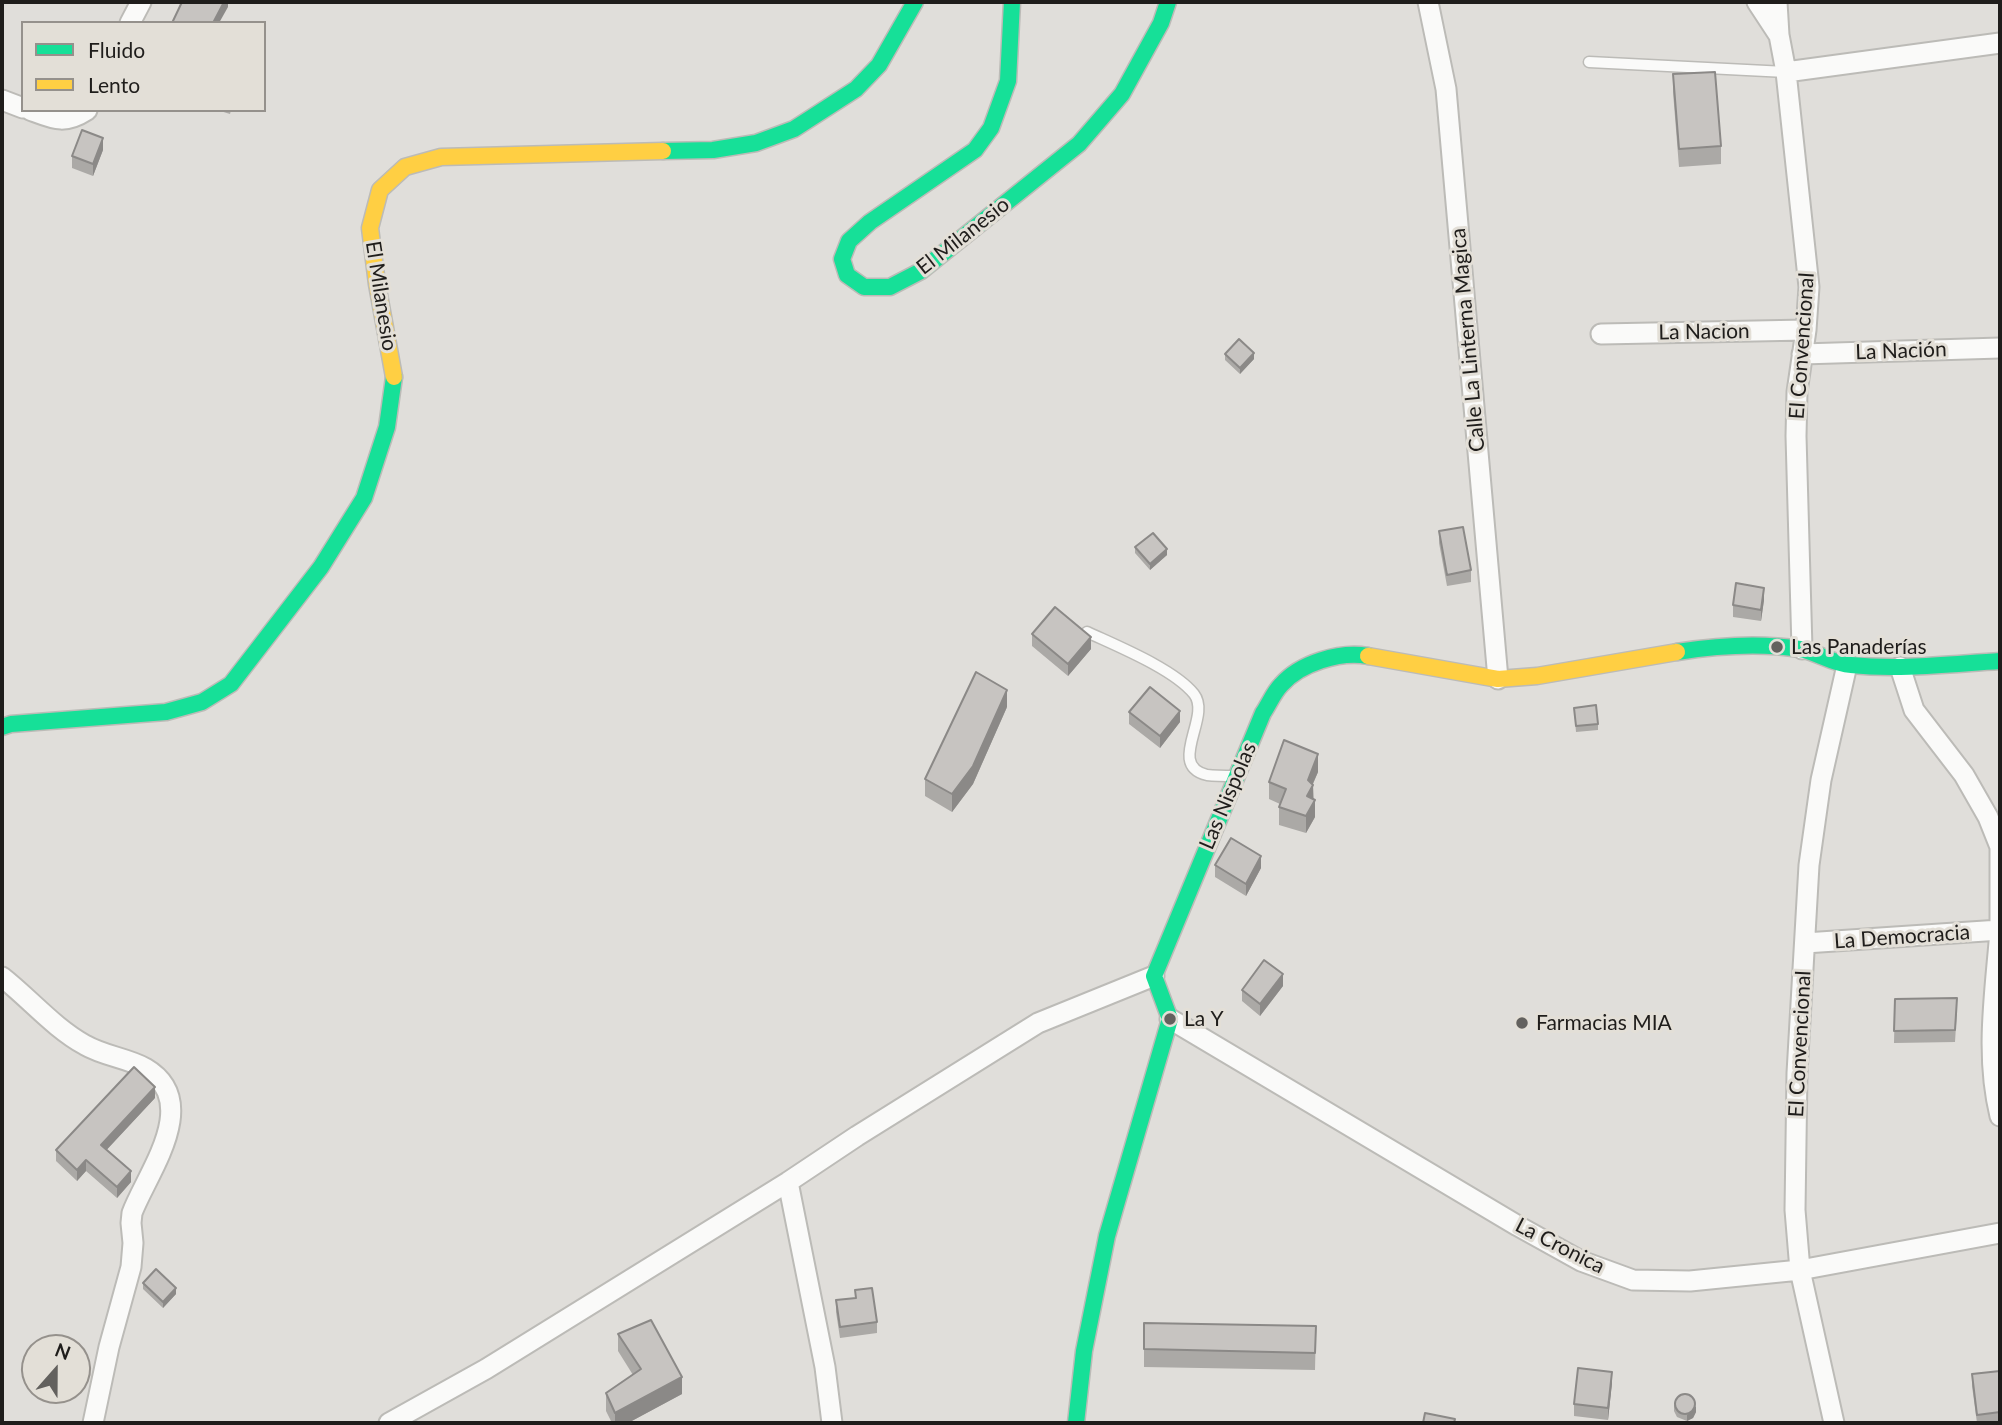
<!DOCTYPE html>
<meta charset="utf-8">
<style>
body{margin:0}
#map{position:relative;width:2002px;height:1425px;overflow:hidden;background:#e0deda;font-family:Lato,sans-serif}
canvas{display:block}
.frame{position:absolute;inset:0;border:4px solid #1f1d1b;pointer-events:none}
.legend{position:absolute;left:21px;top:21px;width:245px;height:91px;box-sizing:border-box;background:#e3dfd7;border:2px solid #95918c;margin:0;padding:9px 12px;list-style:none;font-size:21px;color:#1f1d1b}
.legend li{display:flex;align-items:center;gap:14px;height:35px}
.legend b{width:35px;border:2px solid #95918c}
.north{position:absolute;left:21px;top:1334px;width:70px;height:70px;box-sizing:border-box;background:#e3dfd7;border:2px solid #95918c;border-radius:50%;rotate:21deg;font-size:19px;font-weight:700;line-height:28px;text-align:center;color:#1f1d1b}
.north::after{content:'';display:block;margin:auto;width:24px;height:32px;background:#63615e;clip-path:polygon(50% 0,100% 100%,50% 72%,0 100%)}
</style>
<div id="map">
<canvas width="2002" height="1425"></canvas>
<div class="frame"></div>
<ul class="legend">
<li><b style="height:9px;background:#16e098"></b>Fluido</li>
<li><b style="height:9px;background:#ffcf43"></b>Lento</li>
</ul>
<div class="north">N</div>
</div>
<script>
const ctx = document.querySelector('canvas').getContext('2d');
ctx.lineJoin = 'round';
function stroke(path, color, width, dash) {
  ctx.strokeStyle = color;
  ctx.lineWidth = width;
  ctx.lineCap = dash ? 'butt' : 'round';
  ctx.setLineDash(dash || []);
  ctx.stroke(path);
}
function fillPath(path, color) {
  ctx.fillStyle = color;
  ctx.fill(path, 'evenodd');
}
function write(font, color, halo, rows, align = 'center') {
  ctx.font = font + ' Lato,sans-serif';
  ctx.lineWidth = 6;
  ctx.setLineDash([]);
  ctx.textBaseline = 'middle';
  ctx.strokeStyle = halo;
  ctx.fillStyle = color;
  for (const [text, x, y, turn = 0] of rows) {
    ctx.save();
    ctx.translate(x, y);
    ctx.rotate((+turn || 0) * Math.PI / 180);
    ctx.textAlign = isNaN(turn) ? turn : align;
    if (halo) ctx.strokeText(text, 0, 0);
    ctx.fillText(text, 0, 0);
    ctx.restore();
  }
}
const lane = new Path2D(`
 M 1589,62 L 1786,72
 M 1087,632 C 1117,646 1174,669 1194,694 C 1212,717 1166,765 1207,775 C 1216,776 1226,776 1235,776`);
const street = new Path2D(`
 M 1428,2 L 1446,89 L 1498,679
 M 1757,2 L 1778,34
 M 1777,2 L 1779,35 L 1786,72 L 1809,287 L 1806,330 L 1797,392 L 1796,436 L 1802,649
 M 130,23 L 141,2
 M 1786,72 L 2000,43
 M 2,100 L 23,108
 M 30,110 C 54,119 64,125 87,110
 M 1601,334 L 1806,330
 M 1802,354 L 2000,348
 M 1900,667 L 1914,710 L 1964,775 L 1988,817 L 2000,847 L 2000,928
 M 2000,931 C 1995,993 1985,1055 2000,1116
 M 1805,943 L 2000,930
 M 2,977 C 30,999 54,1028 85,1045 C 104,1056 127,1058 145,1068 C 203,1102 147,1173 132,1213 L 131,1223 L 133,1243 L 131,1267 L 109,1347 L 93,1423
 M 1170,1019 L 1518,1226 L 1581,1261 L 1633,1280 L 1690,1281 L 1800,1270 L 2000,1233
 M 788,1182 L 825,1367 L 832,1423
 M 389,1423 L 486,1369 L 788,1182 L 857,1136 L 1038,1023 L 1154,976
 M 1834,1423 L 1800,1270 L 1795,1210 L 1797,1073 L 1809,865 L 1821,780 L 1847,665`);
const fast = new Path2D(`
 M 1012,2 L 1008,81 L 991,128 L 975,150 L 870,222 L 849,241 L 842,259 L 847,275 L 864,287 L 890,287 L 921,271 L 1079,144 L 1122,94 L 1161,23 L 1168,2
 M 663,151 L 713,150 L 756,143 L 794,129 L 856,89 L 879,65 L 915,2
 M 1677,652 C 1715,646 1762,643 1800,649 C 1817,652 1833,664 1851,665 C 1900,670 1950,664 2000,661
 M 2,727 L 11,724 L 166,712 L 202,702 L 231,684 L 321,567 L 364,498 L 387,427 L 394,377
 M 1076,1423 L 1084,1351 L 1107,1236 L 1170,1019 L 1154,976 L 1263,713 C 1269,704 1274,692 1281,685 C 1300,663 1340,651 1368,656`);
const slow = new Path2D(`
 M 394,377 L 377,284 L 370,228 L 380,190 L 405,167 L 441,157 L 663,151
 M 1368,656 L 1498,679 L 1537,676 L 1677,652`);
const wall = new Path2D(`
 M 1673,74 L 1721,146 L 1721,164 L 1679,167 L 1673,92 Z
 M 217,110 L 231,110 L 230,114 Z
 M 103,150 L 93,176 L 72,168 L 72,156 Z
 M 1225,354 L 1254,359 L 1240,374 L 1225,360 Z
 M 1439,531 L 1471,570 L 1471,582 L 1447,586 L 1439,543 Z
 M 1135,547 L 1167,555 L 1150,570 L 1135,553 Z
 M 1764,600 L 1761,621 L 1733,617 L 1733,605 Z
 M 1032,634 L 1091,649 L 1068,676 L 1032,646 Z
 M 1007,707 L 973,784 L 952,812 L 925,796 L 925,779 Z
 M 1574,708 L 1598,724 L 1598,730 L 1576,732 Z
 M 1129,712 L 1180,722 L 1160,748 L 1129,724 Z
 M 1318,772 L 1313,784 L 1315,817 L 1306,833 L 1279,825 L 1279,807 L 1280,804 L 1269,799 L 1269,782 Z
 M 1215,865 L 1261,868 L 1246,896 L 1215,877 Z
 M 1283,986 L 1260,1016 L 1242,1001 L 1242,990 Z
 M 1895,999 L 1957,1010 L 1955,1042 L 1894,1043 Z
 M 155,1098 L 106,1150 L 131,1182 L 117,1198 L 86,1171 L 77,1181 L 56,1161 L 56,1150 Z
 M 143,1283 L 176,1294 L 163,1308 L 143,1289 Z
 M 855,1290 L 877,1322 L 877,1333 L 840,1338 L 836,1312 L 836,1300 L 855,1298 Z
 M 1144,1323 L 1316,1326 L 1315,1370 L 1144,1367 Z
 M 618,1334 L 682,1394 L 628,1423 L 612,1423 L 606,1411 L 606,1393 L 633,1375 L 618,1351 Z
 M 2000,1371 L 2000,1423 L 1977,1423 L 1972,1386 L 1972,1374 Z
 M 1612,1383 L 1608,1420 L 1574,1416 L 1574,1404 Z
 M 1674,1405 L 1696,1412 L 1693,1418 L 1687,1421 L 1677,1417 L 1674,1411 Z`);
const shadedWall = new Path2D(`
 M 223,2 L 228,2 L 228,7 L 219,23 L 213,23 Z
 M 4,28 L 4,39 L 2,46 L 2,34 Z
 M 103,138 L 103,150 L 93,176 L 93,164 Z
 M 1254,353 L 1254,359 L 1240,374 L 1240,368 Z
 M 1167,549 L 1167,555 L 1150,570 L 1150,564 Z
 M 1764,588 L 1764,600 L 1761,621 L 1761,610 Z
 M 1091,637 L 1091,649 L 1068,676 L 1068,664 Z
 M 1007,690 L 1007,707 L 973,784 L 952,812 L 952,794 Z
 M 1180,711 L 1180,722 L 1160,748 L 1160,736 Z
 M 1318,754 L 1318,772 L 1310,790 L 1313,785 L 1313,802 L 1307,814 L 1308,780 Z
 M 1315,800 L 1315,817 L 1306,833 L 1306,816 Z
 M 1261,856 L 1261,868 L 1246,896 L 1246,884 Z
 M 1283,974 L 1283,986 L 1260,1016 L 1260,1004 Z
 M 155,1087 L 155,1098 L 101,1156 L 101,1145 Z
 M 86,1160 L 86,1171 L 77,1181 L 77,1170 Z
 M 131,1171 L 131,1182 L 117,1198 L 117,1187 Z
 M 176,1288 L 176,1294 L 163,1308 L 163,1302 Z
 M 1612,1372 L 1612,1383 L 1608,1420 L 1608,1408 Z
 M 682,1377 L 682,1394 L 628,1423 L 615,1423 L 615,1413 Z
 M 1696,1406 L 1696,1412 L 1693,1418 L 1687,1421 L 1687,1415 Z`);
const building = new Path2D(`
 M 182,2 L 224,2 L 213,23 L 172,23 Z
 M 1715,72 L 1721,146 L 1679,149 L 1673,74 Z
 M 82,130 L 103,138 L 93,164 L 72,156 Z
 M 1239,339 L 1254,353 L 1240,368 L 1225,354 Z
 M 1463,527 L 1471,570 L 1447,575 L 1439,531 Z
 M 1153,533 L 1167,549 L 1150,564 L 1135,547 Z
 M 1736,583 L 1764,588 L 1761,610 L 1733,605 Z
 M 1055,607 L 1091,637 L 1068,664 L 1032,634 Z
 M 976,672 L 1007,690 L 973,766 L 952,794 L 925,779 Z
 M 1150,687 L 1180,711 L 1160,736 L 1129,712 Z
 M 1596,705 L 1598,724 L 1576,726 L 1574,708 Z
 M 1284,740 L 1318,754 L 1308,780 L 1313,785 L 1307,796 L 1315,800 L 1306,816 L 1279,807 L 1286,789 L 1269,782 Z
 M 1231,838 L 1261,856 L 1246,884 L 1215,865 Z
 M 1264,960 L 1283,974 L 1260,1004 L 1242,990 Z
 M 1957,998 L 1955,1030 L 1894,1031 L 1895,999 Z
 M 134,1067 L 155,1087 L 101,1145 L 131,1171 L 117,1187 L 86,1160 L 77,1170 L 56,1150 Z
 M 156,1269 L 176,1288 L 163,1302 L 143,1283 Z
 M 872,1288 L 877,1322 L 840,1327 L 836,1300 L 856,1298 L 855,1290 Z
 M 651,1320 L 682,1377 L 615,1413 L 606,1393 L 641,1369 L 618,1334 Z
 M 1144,1323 L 1316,1326 L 1315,1353 L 1144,1349 Z
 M 1578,1368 L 1612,1372 L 1608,1408 L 1574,1404 Z
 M 2000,1371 L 2000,1412 L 1977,1415 L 1972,1374 Z
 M1675 1404a10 10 0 1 1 20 0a10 10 0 1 1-20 0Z
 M 1425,1413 L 1455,1419 L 1454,1423 L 1423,1423 Z`);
const markers = [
 [1777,647,7,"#63615e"],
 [1170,1019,7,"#63615e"],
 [1522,1023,7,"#63615e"]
];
const streetNames = [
 ["El Milanesio",963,236,-38],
 ["El Milanesio",381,296,81],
 ["La Nacion",1704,332,-1],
 ["Calle La Linterna Magica",1468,340,-95],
 ["El Convencional",1802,346,-86],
 ["La Nación",1901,351,-2],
 ["Las Nispolas",1228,796,-67],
 ["La Democracia",1902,937,-4],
 ["El Convencional",1800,1044,-87],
 ["La Cronica",1560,1246,27]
];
const poiNames = [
 ["Las Panaderías",1791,647],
 ["La Y",1184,1019],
 ["Farmacias MIA",1536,1023]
];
stroke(lane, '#bcbbb7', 13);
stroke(street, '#bcbbb7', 23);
stroke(fast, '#bcbbb7', 19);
stroke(slow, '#bcbbb7', 19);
stroke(lane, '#fafaf9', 10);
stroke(street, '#fafaf9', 19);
stroke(fast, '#16e098', 16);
stroke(slow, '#ffcf43', 16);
fillPath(wall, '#aba9a6');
fillPath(shadedWall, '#8b8987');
fillPath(building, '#c7c4c1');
stroke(building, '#8b8987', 2);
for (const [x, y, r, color] of markers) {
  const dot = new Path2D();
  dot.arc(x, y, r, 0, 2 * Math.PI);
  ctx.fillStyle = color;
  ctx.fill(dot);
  stroke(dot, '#e3dfd7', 2.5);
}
write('21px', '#1f1d1b', '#e3dfd7', streetNames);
write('21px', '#1f1d1b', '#e3dfd7', poiNames, 'left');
</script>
